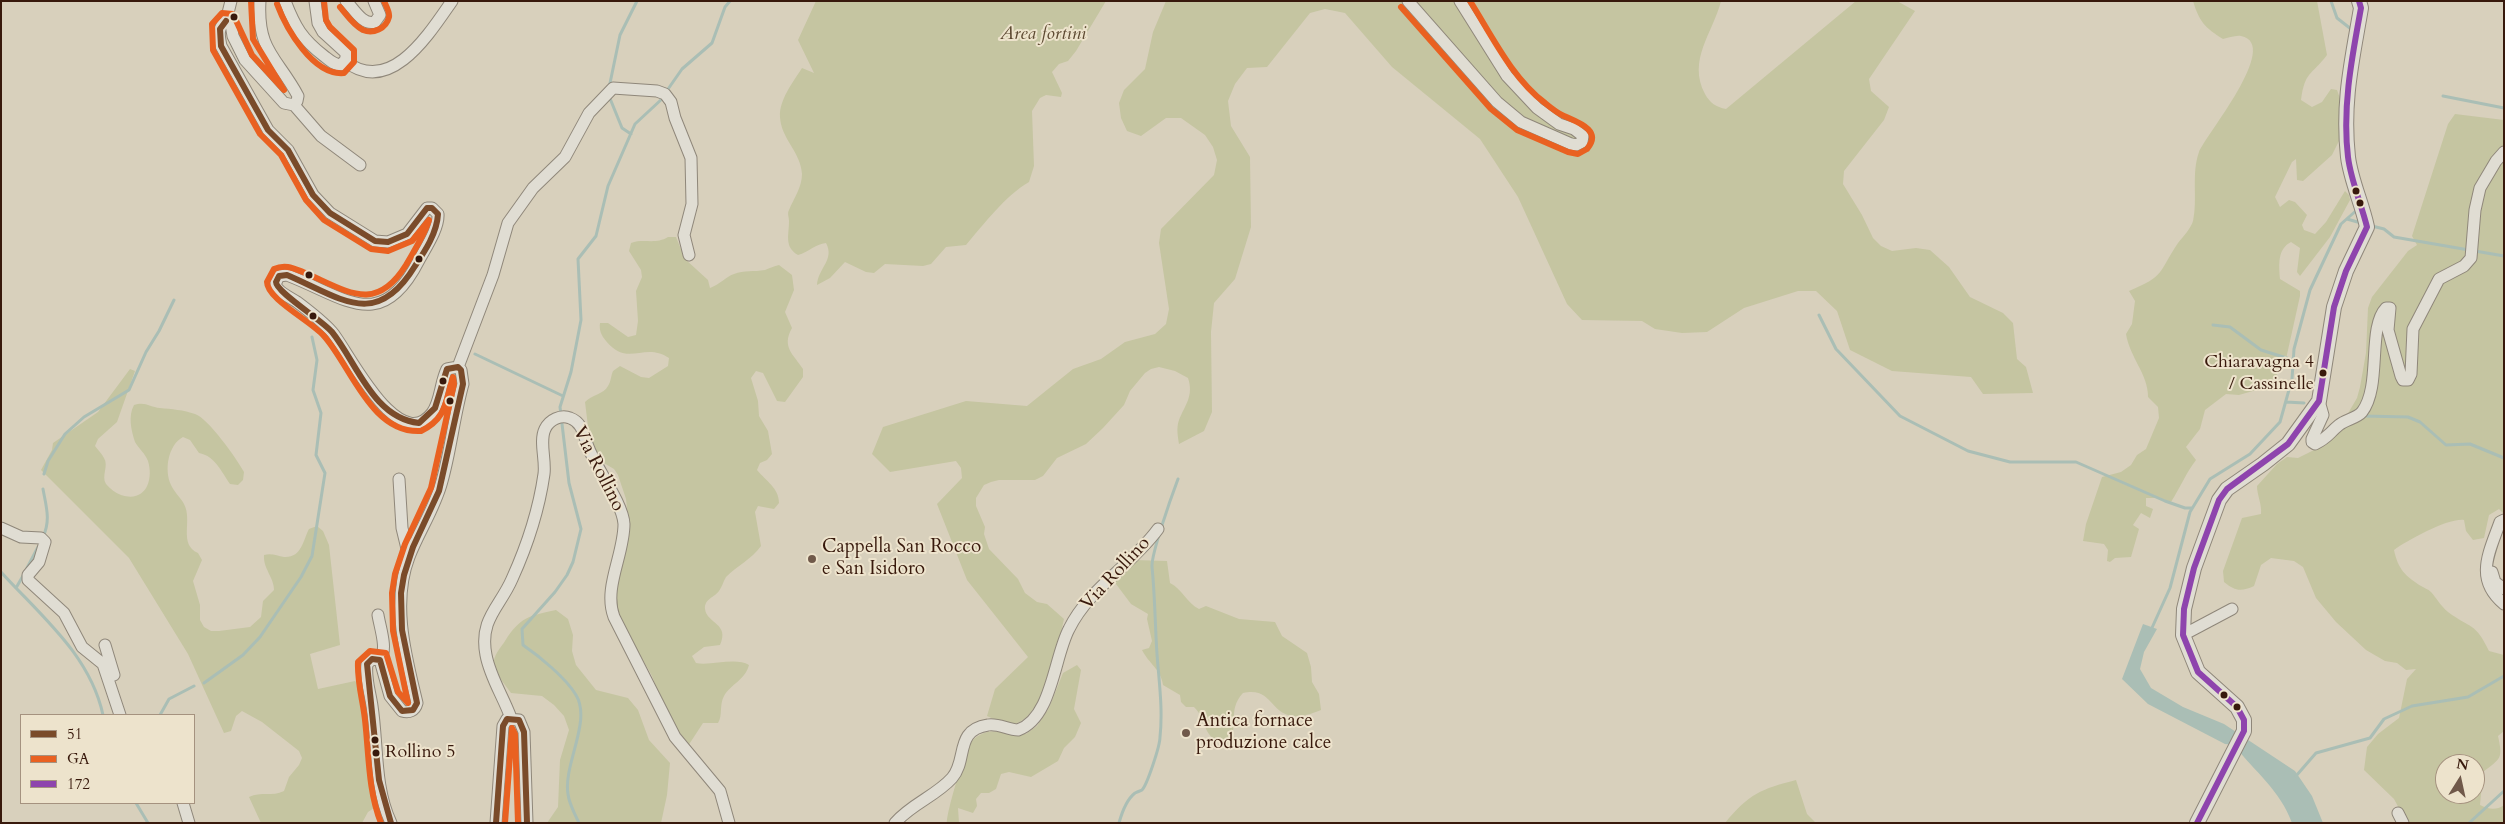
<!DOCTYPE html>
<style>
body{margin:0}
#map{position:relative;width:2505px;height:824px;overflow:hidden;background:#d8d0bc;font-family:Cardo,serif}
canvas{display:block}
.frame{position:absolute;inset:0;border:2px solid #38190c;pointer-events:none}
.legend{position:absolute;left:20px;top:714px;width:175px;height:90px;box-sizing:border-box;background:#ede3cc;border:1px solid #a5927f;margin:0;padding:6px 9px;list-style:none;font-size:15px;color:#38190c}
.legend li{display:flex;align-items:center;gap:10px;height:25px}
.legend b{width:25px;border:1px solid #a5927f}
.north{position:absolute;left:2435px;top:754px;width:50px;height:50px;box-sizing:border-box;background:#ede3cc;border:1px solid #a5927f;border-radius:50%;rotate:10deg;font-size:14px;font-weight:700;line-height:20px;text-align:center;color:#38190c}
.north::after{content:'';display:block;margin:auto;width:18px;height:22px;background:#70594a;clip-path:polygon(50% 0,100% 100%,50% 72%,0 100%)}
</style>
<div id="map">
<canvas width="2505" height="824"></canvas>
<div class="frame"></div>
<ul class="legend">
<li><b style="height:6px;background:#7a4b2a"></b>51</li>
<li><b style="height:6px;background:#e96121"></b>GA</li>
<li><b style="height:6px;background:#8e44ad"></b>172</li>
</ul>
<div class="north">N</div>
</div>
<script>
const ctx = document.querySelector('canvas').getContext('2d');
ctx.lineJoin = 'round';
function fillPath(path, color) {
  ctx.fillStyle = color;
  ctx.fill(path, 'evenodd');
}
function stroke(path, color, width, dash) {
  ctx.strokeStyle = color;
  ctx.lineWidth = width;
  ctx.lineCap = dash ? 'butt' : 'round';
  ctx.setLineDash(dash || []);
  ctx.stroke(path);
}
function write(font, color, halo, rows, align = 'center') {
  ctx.font = font + ' Cardo,serif';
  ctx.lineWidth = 4;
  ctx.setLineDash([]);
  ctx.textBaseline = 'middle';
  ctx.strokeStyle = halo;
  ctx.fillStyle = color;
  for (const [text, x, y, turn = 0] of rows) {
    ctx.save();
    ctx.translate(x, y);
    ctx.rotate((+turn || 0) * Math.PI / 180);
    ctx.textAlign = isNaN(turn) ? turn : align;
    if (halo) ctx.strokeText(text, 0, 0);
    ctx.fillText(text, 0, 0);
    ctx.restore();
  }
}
const green = new Path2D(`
 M 816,1 L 1106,1 L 1076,51 L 1068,61 L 1059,64 L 1052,72 L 1062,93 L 1061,97 L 1046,95 L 1040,98 L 1032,111 L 1034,166 L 1029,182 C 1005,196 984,224 966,245 L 946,247 L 931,264 L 923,266 L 885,264 L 874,273 L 866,272 L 845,262 L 830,278 L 817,285 C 818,268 835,260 826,243 C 815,244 809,252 798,255 C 784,247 789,235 789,221 C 789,217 787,213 789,210 C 794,198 802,187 802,174 C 801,152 781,139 780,117 C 779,100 793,82 802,68 L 814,73 L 798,40 Z
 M 1166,1 L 1721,1 C 1713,33 1687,60 1705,94 C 1710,103 1716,107 1726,109 L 1856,1 L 1897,1 L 1915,11 L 1869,79 L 1871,91 L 1889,107 L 1884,120 L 1844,171 L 1843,184 L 1862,215 L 1873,238 L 1881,246 L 1892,251 L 1916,248 L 1930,250 L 1949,267 L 1970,297 L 2003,313 L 2013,323 L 2017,359 L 2026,367 L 2033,393 L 1983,394 L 1971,377 L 1892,371 L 1850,350 L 1837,311 L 1816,291 L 1798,291 L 1744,308 L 1707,332 L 1682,333 L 1655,329 L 1642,321 L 1582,320 L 1567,304 L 1518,197 L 1480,139 L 1392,67 L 1345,13 L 1325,9 L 1310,13 L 1267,67 L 1247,68 L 1235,84 L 1228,101 L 1231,126 L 1250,157 L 1251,227 L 1235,279 L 1214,303 L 1211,332 L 1212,412 L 1204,431 L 1179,444 C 1178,437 1176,428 1179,420 C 1185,405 1194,396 1188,378 L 1175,371 L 1159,367 L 1151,369 L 1145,373 L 1130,391 L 1124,405 L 1103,428 L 1086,444 L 1057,458 L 1043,476 L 1035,480 L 999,480 L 991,482 L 984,485 L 976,498 L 976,506 L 985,527 L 984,534 L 989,549 L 1018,579 L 1025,593 L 1037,602 L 1047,604 L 1064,619 C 1058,646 1046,713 1017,723 C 1006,726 996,720 987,716 L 995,689 L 1028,657 L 967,580 L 937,504 L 962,478 L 961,468 L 956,461 L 890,472 L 872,454 L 883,427 L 966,401 L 1027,406 L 1073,369 L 1101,359 L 1125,342 L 1155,334 L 1166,324 L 1169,309 L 1159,243 L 1161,229 L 1214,175 L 1217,160 L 1213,147 L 1205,135 L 1181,118 L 1166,118 L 1141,136 L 1127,131 L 1121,118 L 1119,103 L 1124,90 L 1145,69 L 1153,32 Z
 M 2193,1 L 2317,1 L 2327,55 C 2311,76 2305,71 2301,100 L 2312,107 L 2322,102 L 2331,89 L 2337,90 L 2341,101 L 2342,135 L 2332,155 L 2303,181 L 2297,180 L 2296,159 L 2292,162 L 2275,197 L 2280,207 L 2289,200 L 2295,202 L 2307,215 L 2302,225 L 2304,230 L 2315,234 L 2326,222 L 2345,191 L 2349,195 L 2350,200 L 2330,237 L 2300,276 L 2297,272 L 2300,248 L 2291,242 C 2277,249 2279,266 2280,279 L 2300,291 L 2300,296 L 2286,359 L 2270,386 L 2239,395 L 2226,394 L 2205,410 L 2200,429 L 2186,447 L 2196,460 C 2186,473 2180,488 2171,502 L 2159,498 L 2146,498 L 2146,506 L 2153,509 L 2150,518 L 2141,513 L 2133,525 L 2139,529 L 2131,557 L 2115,558 L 2110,562 L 2107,561 L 2108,550 L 2104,544 L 2083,541 L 2086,524 L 2102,477 L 2121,472 L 2131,465 L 2137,455 L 2146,449 L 2159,418 L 2158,407 L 2148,397 C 2148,374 2130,358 2126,334 L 2132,324 L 2135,301 L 2129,291 C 2165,276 2158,273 2178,243 C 2183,237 2191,228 2193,221 C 2198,199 2191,174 2199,152 C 2205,136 2282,44 2241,36 C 2236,35 2228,38 2223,39 C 2205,28 2199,21 2193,1 Z
 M 2455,114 L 2504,120 L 2504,514 L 2499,509 L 2489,515 L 2484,538 L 2473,540 L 2466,531 L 2464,520 C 2448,518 2408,540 2394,550 C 2398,569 2405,576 2421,586 C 2424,588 2428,589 2431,592 C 2437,599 2441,606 2448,612 C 2471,629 2475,622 2489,651 L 2504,655 L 2504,731 L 2498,736 C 2503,759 2501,758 2483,772 L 2480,805 C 2488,809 2496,811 2504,805 L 2504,823 L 2407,823 L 2394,799 L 2364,770 L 2367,747 L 2378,734 L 2399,718 L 2407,679 L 2416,669 L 2406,670 L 2397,663 L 2385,661 L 2366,650 L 2336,622 L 2316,598 L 2303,567 L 2294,561 L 2271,558 L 2261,565 L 2254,586 C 2241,592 2235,591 2224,582 L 2223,571 L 2242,518 L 2261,514 C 2262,504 2257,495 2257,486 L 2277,464 L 2287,457 L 2298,458 L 2328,443 L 2343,422 L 2357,398 L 2360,387 L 2366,353 L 2368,308 L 2372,297 L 2408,251 L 2417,245 L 2412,236 L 2448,124 ZM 2445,764 L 2475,764 L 2475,794 L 2445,794 Z
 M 668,237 L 676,237 L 685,259 L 708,280 L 710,288 C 721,284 725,277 734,274 C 744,270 754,272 765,270 C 770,268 774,266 779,265 L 792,275 L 794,290 L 785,312 L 792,328 C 781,347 794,355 803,369 L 803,377 L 785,402 L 777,401 L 763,373 L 756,371 L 751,378 L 758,401 L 759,416 L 768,431 L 772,454 L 767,460 L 760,463 L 757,470 C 766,481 779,488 779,503 L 774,509 L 758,506 L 755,512 L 761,546 C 752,559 737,566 726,577 C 723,582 722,587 719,591 C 715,597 704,599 705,609 C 707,624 730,623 720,645 L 704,647 L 692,656 L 696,663 C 711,666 736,657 749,665 C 745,680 731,684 724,696 C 719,705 723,715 718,723 L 703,723 L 688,746 L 667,717 L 652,676 L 623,625 L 617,608 L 617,585 L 629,526 L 626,499 L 618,475 L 614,469 L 597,459 L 590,443 L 585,402 C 591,395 604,394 608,386 C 611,382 611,375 613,371 L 620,366 L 641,377 L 649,378 L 668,366 L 669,358 C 644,341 628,368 606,341 C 601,335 599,330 600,323 L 608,323 L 628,337 L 636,335 L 638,321 L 636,291 L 642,277 L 641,270 L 629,251 L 631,243 C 644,238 655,245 668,237 Z
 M 130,369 L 135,371 L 117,422 L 98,439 L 95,446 C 98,450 102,454 104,458 C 109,466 101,476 106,484 C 110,489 116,493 121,495 C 145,503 154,481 148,461 C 145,453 139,449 135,442 C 131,430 128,416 134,405 C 145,401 150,407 160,408 C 171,409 184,410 195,414 C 208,418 237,459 244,472 L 243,480 L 238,485 L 230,484 C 221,471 215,456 199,453 L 190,440 L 183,437 C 168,445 164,470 171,485 C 174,492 181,498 184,504 C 193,521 178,544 198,553 L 202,560 L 193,581 L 200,605 L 200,620 L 204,627 L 211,631 L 219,631 L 250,627 L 261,617 L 263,601 L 274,590 C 274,577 263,569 264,555 C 272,553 277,556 284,557 C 302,558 303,540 309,529 L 317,526 L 323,531 L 329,545 L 340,645 L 310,654 L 318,689 L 355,681 L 361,686 L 363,719 L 377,806 L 368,812 L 362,823 L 261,823 L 249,797 C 261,791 272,797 284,791 L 289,777 L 299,765 L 302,758 L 299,751 L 262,722 L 242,711 L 236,716 L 231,731 L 224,733 L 188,654 L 129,558 L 41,470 L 52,450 L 53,443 L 98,412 Z
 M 1134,560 L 1167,561 L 1170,583 C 1182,589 1187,603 1199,609 L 1206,606 L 1239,619 L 1275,622 L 1282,636 L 1307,653 L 1311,667 L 1312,682 L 1319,694 L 1321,710 C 1267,733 1280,684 1243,693 C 1226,711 1241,727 1227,743 C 1200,739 1209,721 1194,707 L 1186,707 L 1181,702 L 1180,695 L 1163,685 C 1161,669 1149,664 1142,650 L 1149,648 L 1152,641 L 1147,619 L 1148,614 L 1131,604 L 1113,580 Z
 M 556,610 L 568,619 L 573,635 L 572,651 L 576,665 L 596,690 L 628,698 L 638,710 L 649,740 L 670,763 L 667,795 L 661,823 L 547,823 L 558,807 L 560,760 L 569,730 L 564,716 L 554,705 L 542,696 L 511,693 L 493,669 C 494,654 497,653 505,641 C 520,617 529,616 556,610 Z
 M 1077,665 L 1081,670 L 1074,709 L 1081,723 L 1075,737 L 1064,748 L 1058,761 L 1031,777 L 1009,772 L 1001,774 L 996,789 L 989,793 L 981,793 L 976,799 L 977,806 L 973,813 L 958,808 L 959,823 L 947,823 C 946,814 965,750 971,742 C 974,738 979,735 984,733 C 996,729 1013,735 1026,734 L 1037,726 L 1049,708 L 1063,673 Z
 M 1796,780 L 1807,814 L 1816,823 L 1725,823 C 1749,794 1761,789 1796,780 Z`);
const water = new Path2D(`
 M 2143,624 L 2157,629 L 2144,652 L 2140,669 L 2151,688 L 2183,707 L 2224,724 L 2295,771 L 2312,796 L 2323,823 L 2292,823 C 2280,790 2255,772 2234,745 L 2225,744 L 2148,704 L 2122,679 Z`);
const stream = new Path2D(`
 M 2331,1 L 2337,18 L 2351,29
 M 609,88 L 620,35 L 637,1
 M 666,92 L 682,69 L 712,43 L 725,7 L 730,1
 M 609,96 L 622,128 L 631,134
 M 2443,96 L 2504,108
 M 2347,219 L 2361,223
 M 2372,226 L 2384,229 L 2394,237 L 2469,250
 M 2475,251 L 2504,256
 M 1819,315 L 1836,349 L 1900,416 L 1968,451 L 2010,462 L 2076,462 L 2165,501 L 2185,508 L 2192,508
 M 2213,325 L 2230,327 L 2261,350 L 2293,360
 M 475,354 L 563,396
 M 2286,402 L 2304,403
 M 2363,416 L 2408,417 L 2420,422 L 2446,445 L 2470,444 L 2504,458
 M 44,474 L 48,461 L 65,434 L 84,417 L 129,390 L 146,352 L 159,331 L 174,300
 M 43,489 C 46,506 51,520 43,537
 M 27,568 L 38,547
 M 1,572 C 41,616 90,655 103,715
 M 16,588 L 24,574
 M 2151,630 L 2170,588 L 2190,512 L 2210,479 L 2250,454 L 2280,422 L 2292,379 L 2294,349 L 2310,290 L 2341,224 L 2358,209
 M 204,683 L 243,655 L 260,637 L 301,577 L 312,556 L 325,473 L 316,455 L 321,413 L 313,390 L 317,360 L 312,337
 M 160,715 L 169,699 L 194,686
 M 2296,776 L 2316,753 L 2370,738 L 2384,719 L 2412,706 L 2468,697 L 2504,676
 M 136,803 L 148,823
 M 579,823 C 575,814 569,804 568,794 C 563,765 592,721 576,695 C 566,678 539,656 523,645 L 522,629 L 555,592 L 567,575 L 573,562 L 581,529 L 569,483 L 560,407 L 571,372 L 581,320 L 578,259 L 596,236 L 608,186 L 635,124 L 663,98
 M 1119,823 C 1122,812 1126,800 1135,793 C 1137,792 1140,791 1142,790 C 1147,785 1160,746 1160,737 C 1163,709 1159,682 1157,654 C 1155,625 1155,596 1152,567 C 1151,554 1172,495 1178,479
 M 2469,823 L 2504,791`);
const minor = new Path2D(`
 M 231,1 L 226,21 C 217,28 219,36 221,46 L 268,130 L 288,150 L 313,195 L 330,213 L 375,241 L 388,242 L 407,234 L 427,208 L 432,208 L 438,214 C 439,228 426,247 419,260 C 381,335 345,297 287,275 L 279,276 L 276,282 C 276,285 275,286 278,289 C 282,294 291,298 297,302 C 309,311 322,321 332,332 C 347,349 398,457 432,413 C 441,401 440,383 447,369 L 458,367 L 461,370 L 463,384 C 454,416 451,449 442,481 C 435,508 419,531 409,557 C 391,604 406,657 417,703 C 415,711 409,713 402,711 L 390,696 L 380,660 L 372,659 L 367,664 C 365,678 370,692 372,706 C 378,745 374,787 391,823
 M 285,1 C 295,27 302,39 324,56 C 329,60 334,65 341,65 L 346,59 L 346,53 L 323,32 L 318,23 L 315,1
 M 346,1 C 354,9 363,26 375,22 L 380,15 L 374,1
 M 1408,1 L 1497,102 L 1521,122 L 1571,144 L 1576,145 L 1582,142 L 1583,136 L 1574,129 L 1559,124 L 1537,108 L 1507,76 L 1460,1
 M 226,21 L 231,24 L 233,36 L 245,60 L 284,103 L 294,105 L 297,101 L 298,96 C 277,57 257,51 260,1
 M 345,61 C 390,97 429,34 452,1
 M 294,105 L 321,136 L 360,165
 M 458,367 L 493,275 L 508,223 L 533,188 L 565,157 L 589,113 L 613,88 L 657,91 L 665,94 L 671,102 L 675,118 L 691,158 L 692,204 L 684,235 L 689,255
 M 2319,401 L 2323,415 L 2312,439 L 2312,442 L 2315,444 C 2329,437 2328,434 2339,425 C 2345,420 2357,418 2362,412 C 2382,386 2367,328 2386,308 L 2390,308 L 2388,330 L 2401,376 L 2403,380 L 2408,380 L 2411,374 L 2413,329 L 2439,279 L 2464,266 L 2471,258 L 2475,210 L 2480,188 L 2496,161 L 2504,152
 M 399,479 L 402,528 L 409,557
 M 2504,520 L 2500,522 C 2489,553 2474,579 2504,604
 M 1,528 L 21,537 L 41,538 L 45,542 L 39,562 L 28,575 L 28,580 L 64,613 L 82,647 L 103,664 L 120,715
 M 2492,572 L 2495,582 L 2504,589
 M 378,615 C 380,628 388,649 380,660
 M 2183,635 L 2232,609
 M 105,645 L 114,675
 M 511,718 C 503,696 490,677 486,655 C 479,619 500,607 512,579 C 527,546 539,509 544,474 C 546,460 539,441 545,429 C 549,420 561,414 570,418 C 584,423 584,438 589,449 C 597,469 623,504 624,524 C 624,555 603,588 614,617 L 675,737 L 720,791 L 729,823
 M 183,803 L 189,823
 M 2398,813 L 2403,823
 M 496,823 L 503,726 L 507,719 L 519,720 L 524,732 L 527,823
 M 895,823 C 911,804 936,796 952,778 C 968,760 954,730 988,725 C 998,723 1008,730 1018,730 C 1052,718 1054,657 1069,629 C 1089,588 1132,565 1158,529`);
const tertiary = new Path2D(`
 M 2197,823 L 2244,731 L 2244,720 L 2237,707 L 2198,672 L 2183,635 L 2184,609 L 2194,568 L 2219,500 L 2227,489 L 2263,464 L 2288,444 L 2319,401 L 2334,307 L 2346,271 L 2367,227 C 2362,203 2351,181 2348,157 C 2342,102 2352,61 2361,8 L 2359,1`);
const bus1 = new Path2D(`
 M 226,21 L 220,29 L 221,46 L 268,130 L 288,150 L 313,195 L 330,213 L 375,241 L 388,242 L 407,234 L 427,208 L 432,208 L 438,214 C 437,233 425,251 415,266 C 376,330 341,298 287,275 L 279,276 L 276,282 C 276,292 322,320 332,332 C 357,363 373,418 419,423 L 435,408 L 447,369 L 458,367 L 461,370 L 463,384 L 439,491 L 413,547 L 404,575 L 401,593 L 402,630 L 417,703 L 413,710 L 402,711 L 390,696 L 380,660 L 372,659 L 367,664 L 379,780 L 391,823
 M 496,823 L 503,726 L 507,719 L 519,720 L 524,732 L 527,823`);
const bus2 = new Path2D(`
 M 251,1 L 253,39 L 284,90 L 252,55 L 233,14 L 222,13 L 212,24 L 213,50 L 260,134 L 281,155 L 306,200 L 324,220 L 371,249 L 388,251 L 412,241 L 429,220 C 424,236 414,251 406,265 C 375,315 346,290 303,272 C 293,268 285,264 274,269 L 267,282 C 267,299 311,321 324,336 C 351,366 371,434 421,431 C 447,418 445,402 453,377 L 454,384 L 431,488 L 405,544 L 395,574 L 392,593 L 393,631 L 408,703 L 398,692 L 386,653 L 370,651 L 358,662 C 357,682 363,701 365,720 C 369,755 368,790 381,823
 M 277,4 C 286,28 313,76 344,73 L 354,62 L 354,50 L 330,27 L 326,20 L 324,1
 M 340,7 C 347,15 353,25 363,30 C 373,34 386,29 389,17 C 390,12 386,6 384,1
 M 1401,7 L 1491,109 L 1517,130 L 1568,152 L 1578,154 L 1587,149 C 1603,130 1577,122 1564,116 C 1557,113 1551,108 1545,103 C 1512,78 1492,36 1470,1
 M 505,823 L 512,728 L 515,734 L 518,823`);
const bus3 = new Path2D(`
 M 2197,823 L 2244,731 L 2244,720 L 2237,707 L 2198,672 L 2183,635 L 2184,609 L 2194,568 L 2219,500 L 2227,489 L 2288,444 L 2319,401 L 2334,307 L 2346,271 L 2367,227 C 2361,203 2351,181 2348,157 C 2342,107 2352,57 2361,8 L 2359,1`);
const markers = [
 [234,17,4.5,"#38190c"],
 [2356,191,4.5,"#38190c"],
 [2360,203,4.5,"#38190c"],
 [419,259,4.5,"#38190c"],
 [309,275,4.5,"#38190c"],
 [313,316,4.5,"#38190c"],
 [2323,373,4.5,"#38190c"],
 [443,381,4.5,"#38190c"],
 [450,401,4.5,"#38190c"],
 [812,559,5,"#70594a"],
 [2224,695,4.5,"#38190c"],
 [2237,707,4.5,"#38190c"],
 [1186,733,5,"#70594a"],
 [375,740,4.5,"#38190c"],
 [376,753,4.5,"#38190c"]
];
const busNames = [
 ["Chiaravagna 4",2314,363],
 ["/ Cassinelle",2314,385],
 ["Rollino 5",385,753,"left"]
];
const parkNames = [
 ["Area fortini",1043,35]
];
const streetNames = [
 ["Via Rollino",598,469,63],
 ["Via Rollino",1116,574,-47]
];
const poiNames = [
 ["Cappella San Rocco",822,548],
 ["e San Isidoro",822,570],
 ["Antica fornace",1196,722],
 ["produzione calce",1196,744]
];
fillPath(green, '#c5c5a1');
fillPath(water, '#aabeb5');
stroke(stream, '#aabeb5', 3);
stroke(minor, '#8f877a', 13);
stroke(tertiary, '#8f877a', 16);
stroke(minor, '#e0ddd3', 11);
stroke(tertiary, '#e0ddd3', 14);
stroke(bus1, '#7a4b2a', 6);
stroke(bus2, '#e96121', 6);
stroke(bus3, '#8e44ad', 6);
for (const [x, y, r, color] of markers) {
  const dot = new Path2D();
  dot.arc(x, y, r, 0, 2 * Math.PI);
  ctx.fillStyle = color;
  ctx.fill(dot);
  stroke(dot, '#ede3cc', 2);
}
write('18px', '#38190c', '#ede3cc', busNames, 'right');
write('italic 19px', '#5e4a32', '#ede3cc', parkNames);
write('19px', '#38190c', '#ede3cc', streetNames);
write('19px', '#38190c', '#ede3cc', poiNames, 'left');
</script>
